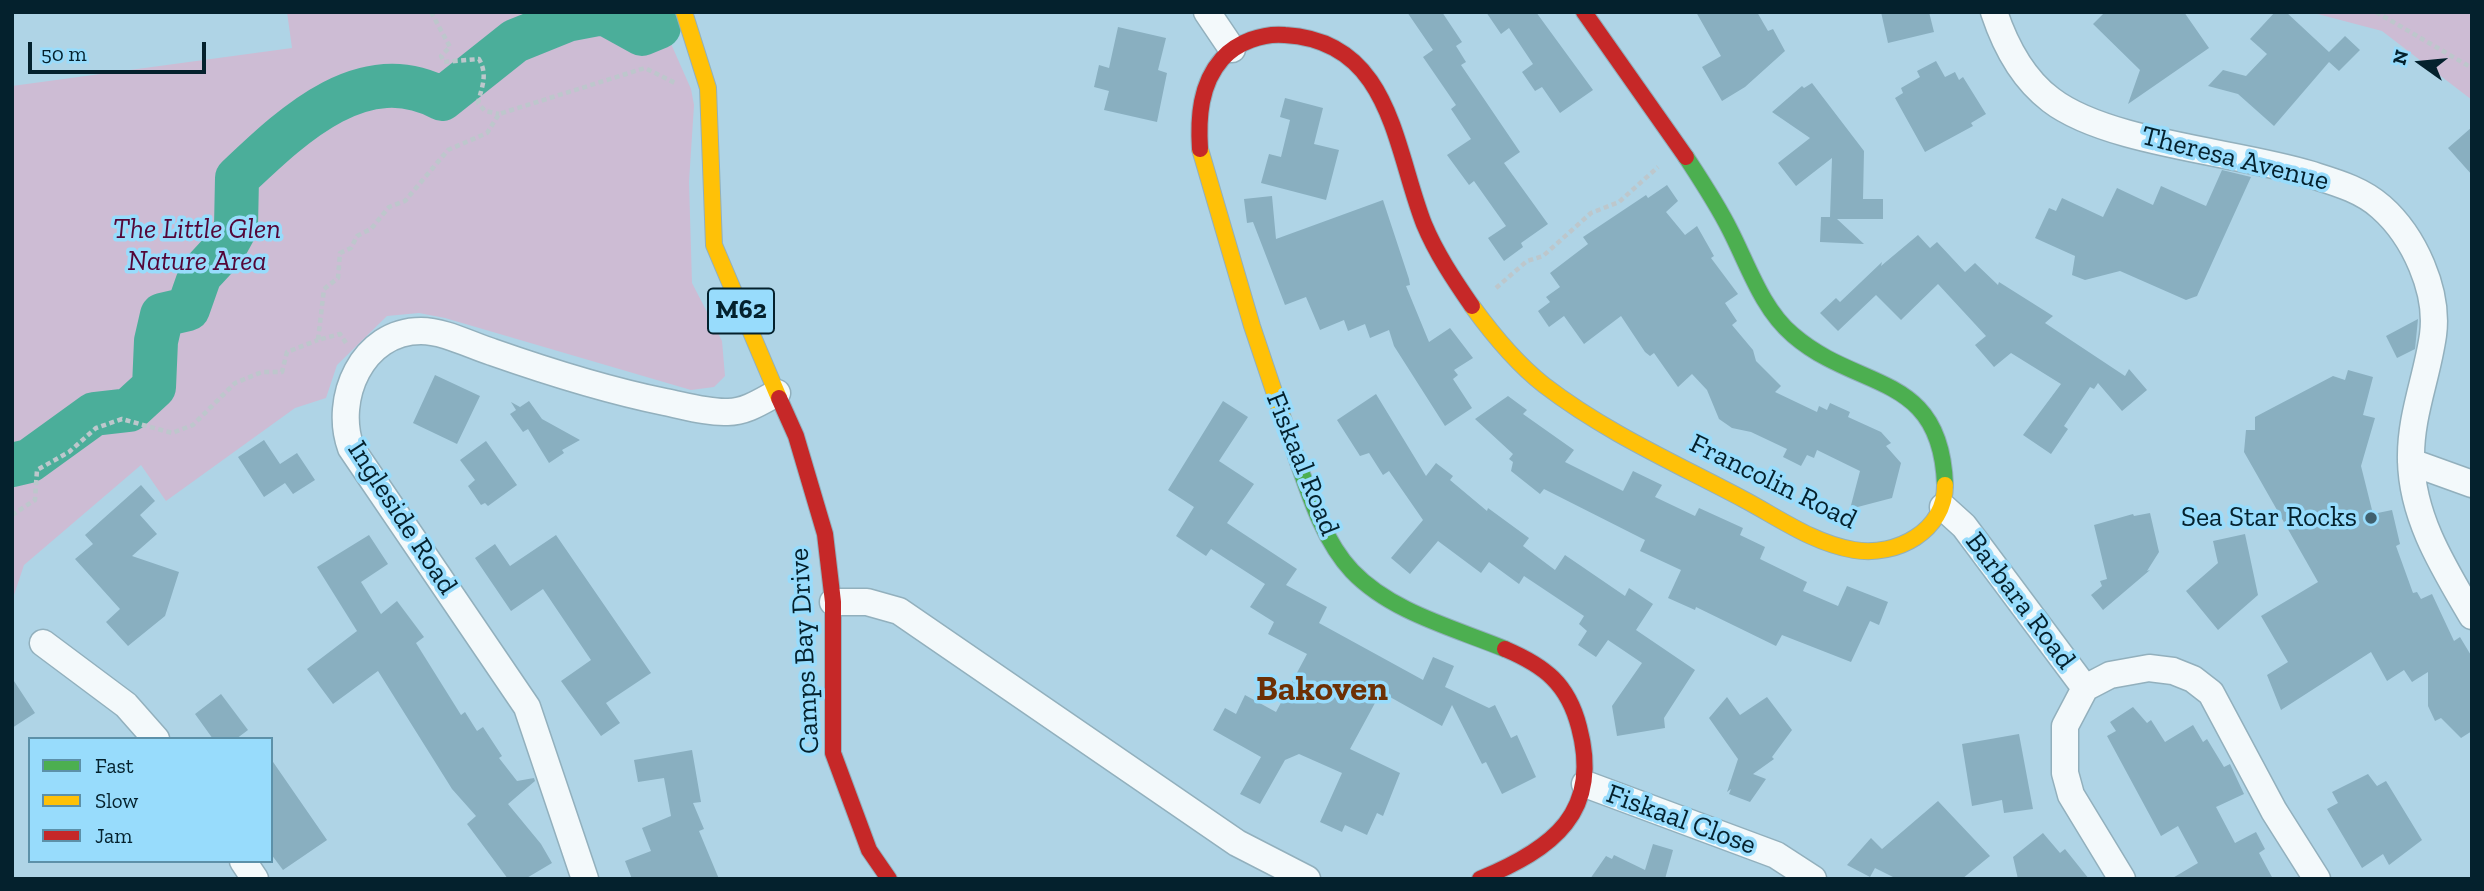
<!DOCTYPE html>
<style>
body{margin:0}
#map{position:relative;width:2484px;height:891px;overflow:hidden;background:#afd4e6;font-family:"Zilla Slab",serif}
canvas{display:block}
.frame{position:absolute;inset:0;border:14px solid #04212d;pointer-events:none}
.legend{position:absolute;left:28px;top:737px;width:245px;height:126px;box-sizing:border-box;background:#98dcfc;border:2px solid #5d91a9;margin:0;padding:9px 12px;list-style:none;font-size:21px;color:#04212d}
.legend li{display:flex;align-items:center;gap:14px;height:35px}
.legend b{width:35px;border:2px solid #5d91a9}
.north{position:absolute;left:2386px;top:28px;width:70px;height:70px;-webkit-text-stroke:5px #98dcfc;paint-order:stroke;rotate:285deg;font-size:19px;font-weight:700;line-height:28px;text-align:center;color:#04212d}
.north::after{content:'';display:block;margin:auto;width:24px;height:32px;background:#04212d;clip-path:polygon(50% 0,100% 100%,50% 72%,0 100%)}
.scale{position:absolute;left:28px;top:42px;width:178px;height:32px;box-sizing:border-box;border:4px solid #04212d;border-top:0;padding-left:9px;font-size:21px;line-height:24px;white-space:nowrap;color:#04212d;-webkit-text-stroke:5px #98dcfc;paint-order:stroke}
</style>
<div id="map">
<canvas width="2484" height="891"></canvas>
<div class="frame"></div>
<ul class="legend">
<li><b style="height:9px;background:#4caf50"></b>Fast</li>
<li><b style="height:9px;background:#ffc107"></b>Slow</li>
<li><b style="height:9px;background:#c62828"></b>Jam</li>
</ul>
<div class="north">N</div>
<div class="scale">50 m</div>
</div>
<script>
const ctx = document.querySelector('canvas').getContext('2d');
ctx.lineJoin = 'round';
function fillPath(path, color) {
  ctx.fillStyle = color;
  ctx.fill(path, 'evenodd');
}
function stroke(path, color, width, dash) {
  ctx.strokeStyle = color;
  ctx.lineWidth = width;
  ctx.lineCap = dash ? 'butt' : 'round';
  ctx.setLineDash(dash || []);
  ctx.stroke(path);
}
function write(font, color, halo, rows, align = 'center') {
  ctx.font = font + ' "Zilla Slab",serif';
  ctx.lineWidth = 7;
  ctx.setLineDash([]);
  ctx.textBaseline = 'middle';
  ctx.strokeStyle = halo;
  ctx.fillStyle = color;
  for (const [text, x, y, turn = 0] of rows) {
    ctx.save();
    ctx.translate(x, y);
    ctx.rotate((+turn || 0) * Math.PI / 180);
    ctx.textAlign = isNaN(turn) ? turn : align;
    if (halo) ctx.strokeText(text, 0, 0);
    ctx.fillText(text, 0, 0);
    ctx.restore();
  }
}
const green = new Path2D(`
 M 287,12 L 657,12 L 691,89 L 694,105 L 689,182 L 692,283 L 722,341 L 725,376 L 714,387 L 691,390 L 445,318 L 419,313 L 387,316 L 337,365 L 326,398 L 295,408 L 166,501 L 141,465 L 24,565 L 12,601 L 12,86 L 292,48 Z
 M 2310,12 L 2472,12 L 2472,100 L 2382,31 Z`);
const river = new Path2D(`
 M 12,465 L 29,461 L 94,414 L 129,410 L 154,387 L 156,341 L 162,315 L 188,309 L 200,275 L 224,249 L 236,227 L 237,178 C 291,127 363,56 442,99 L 515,41 L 567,20 L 604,13 L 642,34 L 659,27`);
const building = new Path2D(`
 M 1407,12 L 1442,12 L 1462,42 L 1456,46 L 1466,62 L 1461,65 L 1520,152 L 1504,163 L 1548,224 L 1521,243 L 1523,247 L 1504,261 L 1488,238 L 1506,226 L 1474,181 L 1469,185 L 1447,155 L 1471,139 L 1451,109 L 1456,105 L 1423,57 L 1433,50 Z
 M 1486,12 L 1536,12 L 1593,90 L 1560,113 L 1542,87 L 1535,91 L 1522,72 L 1533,64 L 1509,28 L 1501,34 Z
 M 1696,12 L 1757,12 L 1768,31 L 1773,29 L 1785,51 L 1745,87 L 1722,101 L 1702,67 L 1721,56 Z
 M 1881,12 L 1929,12 L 1934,32 L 1888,43 Z
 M 2105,12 L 2184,12 L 2209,48 L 2128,104 L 2140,70 L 2093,24 Z
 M 2275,12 L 2286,12 L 2329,52 L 2345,36 L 2360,50 L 2339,71 L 2329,62 L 2274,126 L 2238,94 L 2208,86 L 2223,70 L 2246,76 L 2267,54 L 2250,39 Z
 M 1118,27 L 1166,38 L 1158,70 L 1167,73 L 1157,122 L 1104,110 L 1109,91 L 1094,87 L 1099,65 L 1109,68 Z
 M 1936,61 L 1945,77 L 1955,72 L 1959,80 L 1963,77 L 1986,114 L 1971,123 L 1973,126 L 1925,152 L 1895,98 L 1903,93 L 1901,88 L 1920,77 L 1917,71 Z
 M 1812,83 L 1864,151 L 1863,199 L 1883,199 L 1883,219 L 1837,219 L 1864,244 L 1820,242 L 1821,217 L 1830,217 L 1832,158 L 1796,186 L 1778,163 L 1810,138 L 1772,112 L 1802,86 L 1804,88 Z
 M 1285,98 L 1323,108 L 1314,144 L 1339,150 L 1326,200 L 1261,183 L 1269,154 L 1281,157 L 1290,120 L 1280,117 Z
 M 2472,127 L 2472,175 L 2448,148 Z
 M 2222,170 L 2251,177 L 2197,296 L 2186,300 L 2120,271 L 2085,280 L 2072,275 L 2075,256 L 2035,238 L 2049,208 L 2056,211 L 2062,198 L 2103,217 L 2117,188 L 2153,205 L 2161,186 L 2206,206 Z
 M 1667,185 L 1678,201 L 1666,212 L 1685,235 L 1697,226 L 1714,256 L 1711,258 L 1738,294 L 1725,303 L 1737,321 L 1732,325 L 1753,350 L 1756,361 L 1781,386 L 1775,392 L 1817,412 L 1819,406 L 1827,410 L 1830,403 L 1850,412 L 1848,417 L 1881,432 L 1891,443 L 1886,446 L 1901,463 L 1892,498 L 1850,509 L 1860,471 L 1817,450 L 1814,458 L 1807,455 L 1801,466 L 1783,457 L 1787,449 L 1751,432 L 1732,428 L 1719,419 L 1707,390 L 1692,374 L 1678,387 L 1654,353 L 1650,356 L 1645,352 L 1621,316 L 1584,344 L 1564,316 L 1549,327 L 1538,311 L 1550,302 L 1546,297 L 1560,287 L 1550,273 L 1588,244 L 1583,237 L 1646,195 L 1648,198 Z
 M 1272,196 L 1276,239 L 1383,200 L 1409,279 L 1410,285 L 1406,286 L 1429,342 L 1450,328 L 1473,358 L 1454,370 L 1458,375 L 1453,379 L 1472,408 L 1445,426 L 1394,346 L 1389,330 L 1370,338 L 1365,324 L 1348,331 L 1344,320 L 1320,330 L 1306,297 L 1285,305 L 1253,222 L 1247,223 L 1244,199 Z
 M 1918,235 L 1930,248 L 1937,242 L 1965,272 L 1975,263 L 1998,285 L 1999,282 L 2053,316 L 2045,323 L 2125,376 L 2129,369 L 2147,390 L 2122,411 L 2098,383 L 2094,389 L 2090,387 L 2064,426 L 2068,429 L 2051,454 L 2023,435 L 2061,384 L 2011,353 L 1994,367 L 1975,345 L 1986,336 L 1938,284 L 1901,320 L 1876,295 L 1838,331 L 1820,313 L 1836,298 L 1840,302 L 1882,262 L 1881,266 Z
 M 2418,319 L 2415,349 L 2397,358 L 2386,336 Z
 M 2348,370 L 2373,377 L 2363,415 L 2375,418 L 2361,466 L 2373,514 L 2392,510 L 2400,544 L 2396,546 L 2413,593 L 2417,592 L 2421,599 L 2432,594 L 2454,641 L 2460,637 L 2472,657 L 2472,731 L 2461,738 L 2441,718 L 2435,721 L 2428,706 L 2428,672 L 2412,682 L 2404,670 L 2387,681 L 2371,652 L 2281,710 L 2267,675 L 2288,662 L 2261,616 L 2318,582 L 2244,452 L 2246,430 L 2255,430 L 2255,417 L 2333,376 L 2345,380 Z
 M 435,375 L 480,396 L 457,444 L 413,423 Z
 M 1376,394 L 1426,476 L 1436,463 L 1453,476 L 1450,480 L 1487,511 L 1488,508 L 1529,538 L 1523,546 L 1555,570 L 1565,555 L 1625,596 L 1629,588 L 1653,604 L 1636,630 L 1695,670 L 1664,718 L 1665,728 L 1617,736 L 1612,706 L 1642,663 L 1608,640 L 1596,657 L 1578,645 L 1587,631 L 1579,624 L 1584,616 L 1524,576 L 1519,584 L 1489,562 L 1481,573 L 1438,541 L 1410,574 L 1391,558 L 1423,520 L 1389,471 L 1383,475 L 1369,453 L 1360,456 L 1337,420 Z
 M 1508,396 L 1527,410 L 1523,414 L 1574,450 L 1565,462 L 1623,491 L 1633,471 L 1662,485 L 1655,497 L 1695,516 L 1699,508 L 1743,528 L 1740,535 L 1765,547 L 1760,559 L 1807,582 L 1803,591 L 1838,606 L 1847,586 L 1888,602 L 1879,625 L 1870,621 L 1851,662 L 1782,635 L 1776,646 L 1696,607 L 1695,610 L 1668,598 L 1681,570 L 1640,551 L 1645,540 L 1544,489 L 1540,494 L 1511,471 L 1513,462 L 1509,459 L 1513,454 L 1475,419 Z
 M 529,401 L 542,419 L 580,440 L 562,450 L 564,453 L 549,463 L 528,429 L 523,432 L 510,414 L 516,410 L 511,402 L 520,407 Z
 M 1223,401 L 1248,417 L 1219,461 L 1254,484 L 1227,523 L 1297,569 L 1286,585 L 1327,607 L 1319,623 L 1423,680 L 1433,657 L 1454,666 L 1445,687 L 1489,708 L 1495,705 L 1511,738 L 1517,735 L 1536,777 L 1502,794 L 1486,762 L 1482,764 L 1452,705 L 1442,726 L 1381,692 L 1350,749 L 1400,773 L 1383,816 L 1377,813 L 1367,835 L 1345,825 L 1342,832 L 1320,822 L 1342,773 L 1299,754 L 1285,760 L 1260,804 L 1240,794 L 1261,757 L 1213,730 L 1225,708 L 1236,714 L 1245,695 L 1276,712 L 1307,654 L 1268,634 L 1274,622 L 1250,607 L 1265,584 L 1211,549 L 1206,556 L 1176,536 L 1194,507 L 1168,490 Z
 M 264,440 L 280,464 L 297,453 L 315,480 L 293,494 L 285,483 L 264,497 L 238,457 Z
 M 486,441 L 517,485 L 488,506 L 485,503 L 481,505 L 468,486 L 475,480 L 460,460 Z
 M 141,485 L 155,501 L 140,515 L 157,534 L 132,556 L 179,572 L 165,616 L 128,646 L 106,622 L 120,609 L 75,559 L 93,544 L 85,535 Z
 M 2150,513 L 2159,552 L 2147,571 L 2150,570 L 2103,610 L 2091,595 L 2102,586 L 2100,581 L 2107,579 L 2094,525 L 2133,514 L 2134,516 Z
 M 2245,534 L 2258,595 L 2218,630 L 2186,591 L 2218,563 L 2213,541 Z
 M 369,535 L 388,564 L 361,582 L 381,614 L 397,601 L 424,637 L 416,643 L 461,715 L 465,712 L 477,731 L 483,727 L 502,756 L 499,758 L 517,781 L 534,778 L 535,781 L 508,804 L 541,844 L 552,863 L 525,879 L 508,879 L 467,824 L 476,816 L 452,789 L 378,671 L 333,704 L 307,669 L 357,631 L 317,567 Z
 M 556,535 L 651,673 L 606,703 L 620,723 L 601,736 L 561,681 L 591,660 L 543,589 L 511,611 L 475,558 L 495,544 L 510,566 Z
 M 12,678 L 35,713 L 12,728 Z
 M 221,694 L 248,730 L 236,739 L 213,739 L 195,714 Z
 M 1727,697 L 1740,715 L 1767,697 L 1792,730 L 1772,757 L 1774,759 L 1753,774 L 1766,779 L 1750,802 L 1729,794 L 1731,789 L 1727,792 L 1738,759 L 1709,718 Z
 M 2133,707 L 2147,723 L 2151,720 L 2165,742 L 2193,725 L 2203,742 L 2207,739 L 2224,767 L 2230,764 L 2244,794 L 2216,807 L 2235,843 L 2256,832 L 2265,849 L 2259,853 L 2273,879 L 2171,879 L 2198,863 L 2178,826 L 2161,836 L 2107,736 L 2116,731 L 2110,722 Z
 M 2019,734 L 2033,809 L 2004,813 L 2002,800 L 1972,806 L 1962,744 Z
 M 692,750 L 701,802 L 693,803 L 704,829 L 699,831 L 719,879 L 632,879 L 625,861 L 651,851 L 642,828 L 671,816 L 664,778 L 638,782 L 634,760 Z
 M 271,759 L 327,840 L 283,870 L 271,854 Z
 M 2368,774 L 2377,786 L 2386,781 L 2422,840 L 2389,865 L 2383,854 L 2362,868 L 2327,809 L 2338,803 L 2332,792 Z
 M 1938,801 L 1990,856 L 1962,879 L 1897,879 L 1875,868 L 1870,877 L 1847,865 L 1871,838 L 1882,849 Z
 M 2043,833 L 2060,853 L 2065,849 L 2089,879 L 2018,879 L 2013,857 Z
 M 1653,844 L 1673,850 L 1665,879 L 1590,879 L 1606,856 L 1612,859 L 1614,855 L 1645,870 Z`);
const path = new Path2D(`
 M 431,12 L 450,47 L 441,56 L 444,62 L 479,59 C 488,75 482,86 478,103 L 485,111 L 499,114
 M 2376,12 L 2472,68
 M 1496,288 L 1527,261 L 1543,256 L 1591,213 L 1619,202 L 1658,167
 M 346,343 L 340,334 L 318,340 L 324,289 L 338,278 L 340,253 L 351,248 L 357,236 L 371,229 L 389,207 L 405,201 L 448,150 L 487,133 L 499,114 L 645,68 L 675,83
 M 12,515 L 35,500 L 37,470 L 69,452 L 96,428 L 122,419 L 172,433 L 193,425 L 235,383 L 262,372 L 282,372 L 287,352 L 318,340`);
const street = new Path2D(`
 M 1207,12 L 1232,49
 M 1994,12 C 2005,45 2023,79 2051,100 C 2107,143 2238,152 2309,174 C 2334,182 2361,189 2381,207 C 2414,236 2439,291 2433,335 C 2427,378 2410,416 2411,460 C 2412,518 2444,568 2472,616
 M 2411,462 L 2472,484
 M 1943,507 L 1964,526 L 2085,688
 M 833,602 L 867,602 L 899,611 L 1237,843 L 1307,879
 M 43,643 L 126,705 L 156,739
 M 1585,784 L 1776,855 L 1813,879
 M 243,861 L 255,879
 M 585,879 L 527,707 L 351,448 C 333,399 362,331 421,331 C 444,331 470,345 492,352 C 549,372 606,390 665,402 C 685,406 708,413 728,412 C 746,412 762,401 777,393
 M 2122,879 L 2071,795 L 2065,773 L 2065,726 L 2085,688 L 2110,675 L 2149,668 L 2173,671 L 2193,679 L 2211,693 L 2274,811 L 2317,879`);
const fast = new Path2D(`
 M 1686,157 C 1701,180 1717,204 1730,230 C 1748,265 1762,309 1793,335 C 1859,392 1941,371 1945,485
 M 1292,445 C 1307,487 1321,538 1352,571 C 1391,612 1454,628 1505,649`);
const slow = new Path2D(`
 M 684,12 L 708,88 L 714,245 L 779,398
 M 1200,149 L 1252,326 L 1292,445
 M 1472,306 C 1493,335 1516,363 1544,385 C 1605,432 1675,463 1743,499 C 1779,518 1813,543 1854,550 C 1897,557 1945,531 1945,485`);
const jam = new Path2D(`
 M 1584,12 L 1686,157
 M 1200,149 C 1198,118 1200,84 1222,59 C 1237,42 1263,33 1285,35 C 1391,41 1394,147 1424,224 C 1436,253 1454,280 1472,306
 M 779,398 L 796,436 L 825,534 L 833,602 L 833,753 L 869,850 L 889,879
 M 1480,879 C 1553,849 1602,812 1579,727 C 1568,684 1545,666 1505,649`);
const markers = [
 [2371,518,7,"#40606e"]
];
const shields = [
 [741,311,66]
];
const shieldNames = [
 ["M62",741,311]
];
const streetNames = [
 ["Theresa Avenue",2235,159,14],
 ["Fiskaal Road",1302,464,68],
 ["Francolin Road",1773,482,26],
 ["Ingleside Road",402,518,57],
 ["Barbara Road",2020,601,53],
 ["Camps Bay Drive",805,651,-93],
 ["Fiskaal Close",1681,820,20]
];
const parkNames = [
 ["The Little Glen",197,230],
 ["Nature Area",197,262]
];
const poiNames = [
 ["Sea Star Rocks",2357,518]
];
const districtNames = [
 ["Bakoven",1322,690]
];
fillPath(green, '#cdbcd4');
stroke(river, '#4bae9a', 44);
fillPath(building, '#89afc0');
stroke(street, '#92b0bd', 29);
stroke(fast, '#92b0bd', 18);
stroke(slow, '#92b0bd', 18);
stroke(jam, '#92b0bd', 18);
stroke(path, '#bdc7cc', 4.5, [5, 3.5]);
stroke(street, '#f3f9fb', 26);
stroke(fast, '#4caf50', 16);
stroke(slow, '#ffc107', 16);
stroke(jam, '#c62828', 16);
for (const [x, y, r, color] of markers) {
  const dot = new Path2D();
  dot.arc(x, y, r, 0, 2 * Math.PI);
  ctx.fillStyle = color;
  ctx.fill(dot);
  stroke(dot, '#98dcfc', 2.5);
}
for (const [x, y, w] of shields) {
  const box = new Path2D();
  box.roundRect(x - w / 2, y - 22.5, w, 45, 5);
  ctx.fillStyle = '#98dcfc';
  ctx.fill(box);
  stroke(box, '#04212d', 2);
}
write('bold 26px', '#04212d', null, shieldNames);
write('28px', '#04212d', '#98dcfc', streetNames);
write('italic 28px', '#540637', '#98dcfc', parkNames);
write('28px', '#04212d', '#98dcfc', poiNames, 'right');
write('bold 35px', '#6d3005', '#98dcfc', districtNames);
</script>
